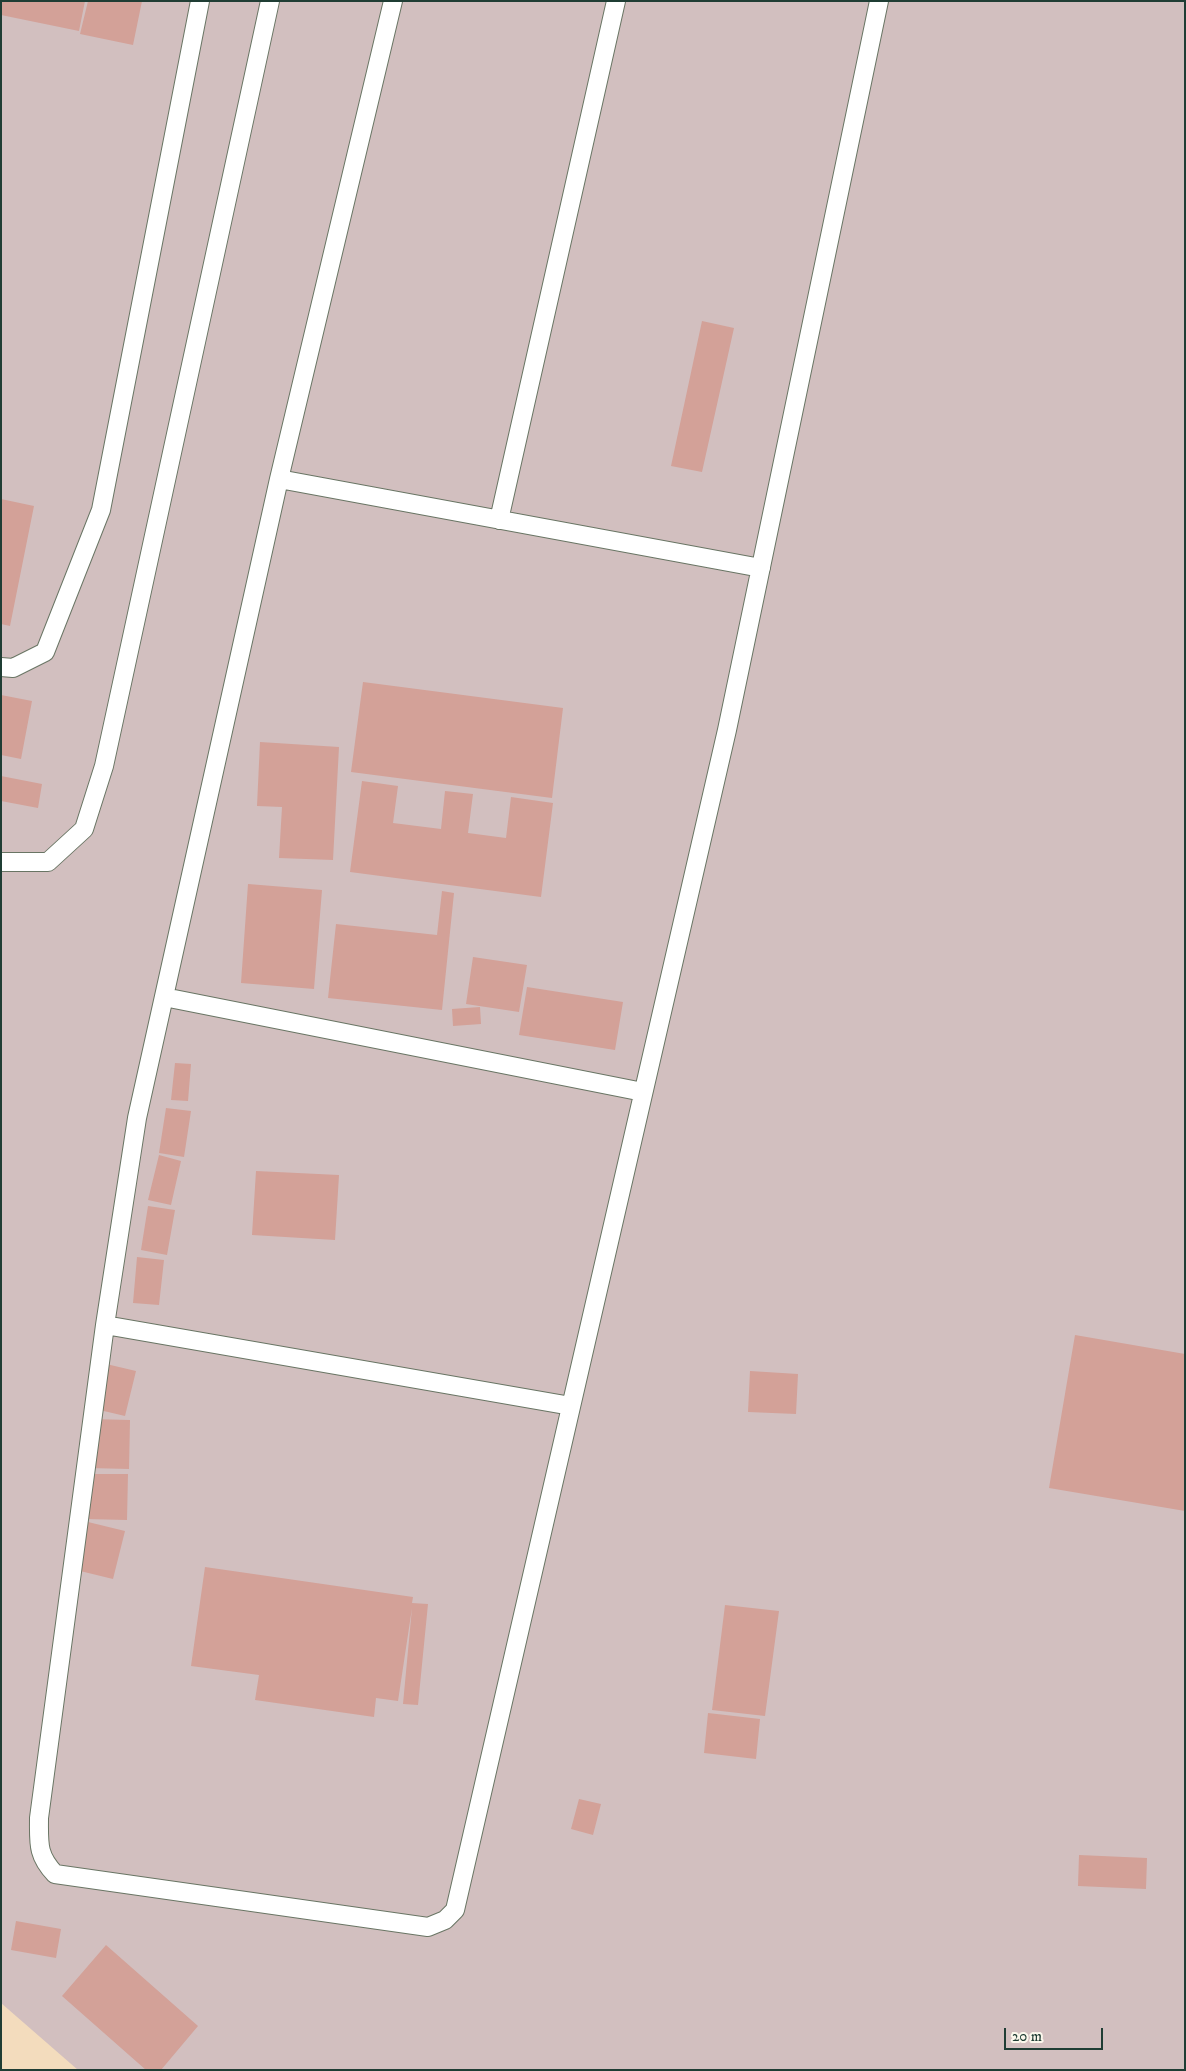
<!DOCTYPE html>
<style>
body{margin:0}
#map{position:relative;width:1186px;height:2071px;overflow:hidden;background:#f3dcbd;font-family:"IM FELL DW Pica",serif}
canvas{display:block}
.frame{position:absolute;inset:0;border:2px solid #1f3d34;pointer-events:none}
.scale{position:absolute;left:1004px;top:2028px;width:99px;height:22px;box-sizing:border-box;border:2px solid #1f3d34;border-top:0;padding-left:6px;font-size:15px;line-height:18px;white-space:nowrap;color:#1f3d34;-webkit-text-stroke:4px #fbf7ec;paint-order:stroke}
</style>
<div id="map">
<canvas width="1186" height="2071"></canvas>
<div class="frame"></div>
<div class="scale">20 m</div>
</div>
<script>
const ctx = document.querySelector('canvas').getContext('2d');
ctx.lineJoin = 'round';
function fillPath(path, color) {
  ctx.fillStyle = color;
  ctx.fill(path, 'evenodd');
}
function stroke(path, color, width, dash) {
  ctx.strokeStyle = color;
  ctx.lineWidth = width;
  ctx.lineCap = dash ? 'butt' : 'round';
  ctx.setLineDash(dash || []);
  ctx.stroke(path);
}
const industrial = new Path2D(`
 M 1,1 L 1185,1 L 1185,2070 L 78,2070 L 1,2003 Z`);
const building = new Path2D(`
 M 1,1 L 85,1 L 79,31 L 1,15 Z
 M 88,1 L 142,1 L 133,45 L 80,34 Z
 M 702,321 L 734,328 L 702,472 L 671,466 Z
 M 1,499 L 34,506 L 10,626 L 1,624 Z
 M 363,682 L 563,708 L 552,798 L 351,772 Z
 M 1,695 L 32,701 L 21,759 L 1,755 Z
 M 260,742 L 339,747 L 333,860 L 279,858 L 282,807 L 257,806 Z
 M 1,776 L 42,784 L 38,808 L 1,801 Z
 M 362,781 L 398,786 L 393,823 L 441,829 L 445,791 L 473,794 L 468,833 L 506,838 L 511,797 L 553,803 L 541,897 L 350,872 Z
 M 248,884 L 322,890 L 314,989 L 241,983 Z
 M 442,891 L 454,893 L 442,1010 L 328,998 L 336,924 L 437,935 Z
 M 473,957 L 527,965 L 519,1012 L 466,1004 Z
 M 527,987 L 623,1002 L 615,1050 L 519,1035 Z
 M 480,1007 L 481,1024 L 453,1026 L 452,1009 Z
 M 175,1063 L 191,1064 L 188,1101 L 171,1100 Z
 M 166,1108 L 191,1111 L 184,1157 L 159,1153 Z
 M 159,1155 L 181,1161 L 171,1205 L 148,1200 Z
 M 256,1171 L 339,1175 L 335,1240 L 252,1235 Z
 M 148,1206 L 175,1210 L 167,1255 L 141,1250 Z
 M 137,1257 L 164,1260 L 159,1305 L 133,1303 Z
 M 1075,1335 L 1185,1354 L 1185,1511 L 1049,1488 Z
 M 102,1363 L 136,1371 L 125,1416 L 91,1408 Z
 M 750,1371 L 798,1374 L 796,1414 L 748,1412 Z
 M 90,1419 L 130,1420 L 129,1469 L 89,1468 Z
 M 86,1474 L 128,1474 L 127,1520 L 85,1519 Z
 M 88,1522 L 125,1531 L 113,1579 L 76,1570 Z
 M 205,1567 L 413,1597 L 412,1603 L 428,1604 L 418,1705 L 403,1704 L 412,1608 L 398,1701 L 376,1698 L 374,1717 L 255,1700 L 259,1675 L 191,1666 Z
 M 725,1605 L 779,1611 L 765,1716 L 712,1710 Z
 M 708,1713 L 760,1719 L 756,1759 L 704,1753 Z
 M 579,1799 L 601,1804 L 593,1835 L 571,1829 Z
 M 1079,1855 L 1147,1858 L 1146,1889 L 1078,1886 Z
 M 16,1921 L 61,1929 L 56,1958 L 11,1950 Z
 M 106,1945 L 198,2026 L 161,2070 L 146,2070 L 62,1996 Z`);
const lane = new Path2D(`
 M 393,1 L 279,479 L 137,1118 L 105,1325 L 39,1818 C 39,1843 37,1855 55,1874 L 428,1927 L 445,1920 L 455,1910 L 727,730 L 879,1
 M 279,479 L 761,568
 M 499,520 L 616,1
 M 1,667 L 13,668 L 45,652 L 101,510 L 200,1
 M 1,862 L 48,862 L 84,829 L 104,766 L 270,1
 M 164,997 L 643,1092
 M 105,1325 L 571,1406`);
fillPath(industrial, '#d2bfbf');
fillPath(building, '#d3a198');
stroke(lane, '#697564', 20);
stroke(lane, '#fff', 18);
</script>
